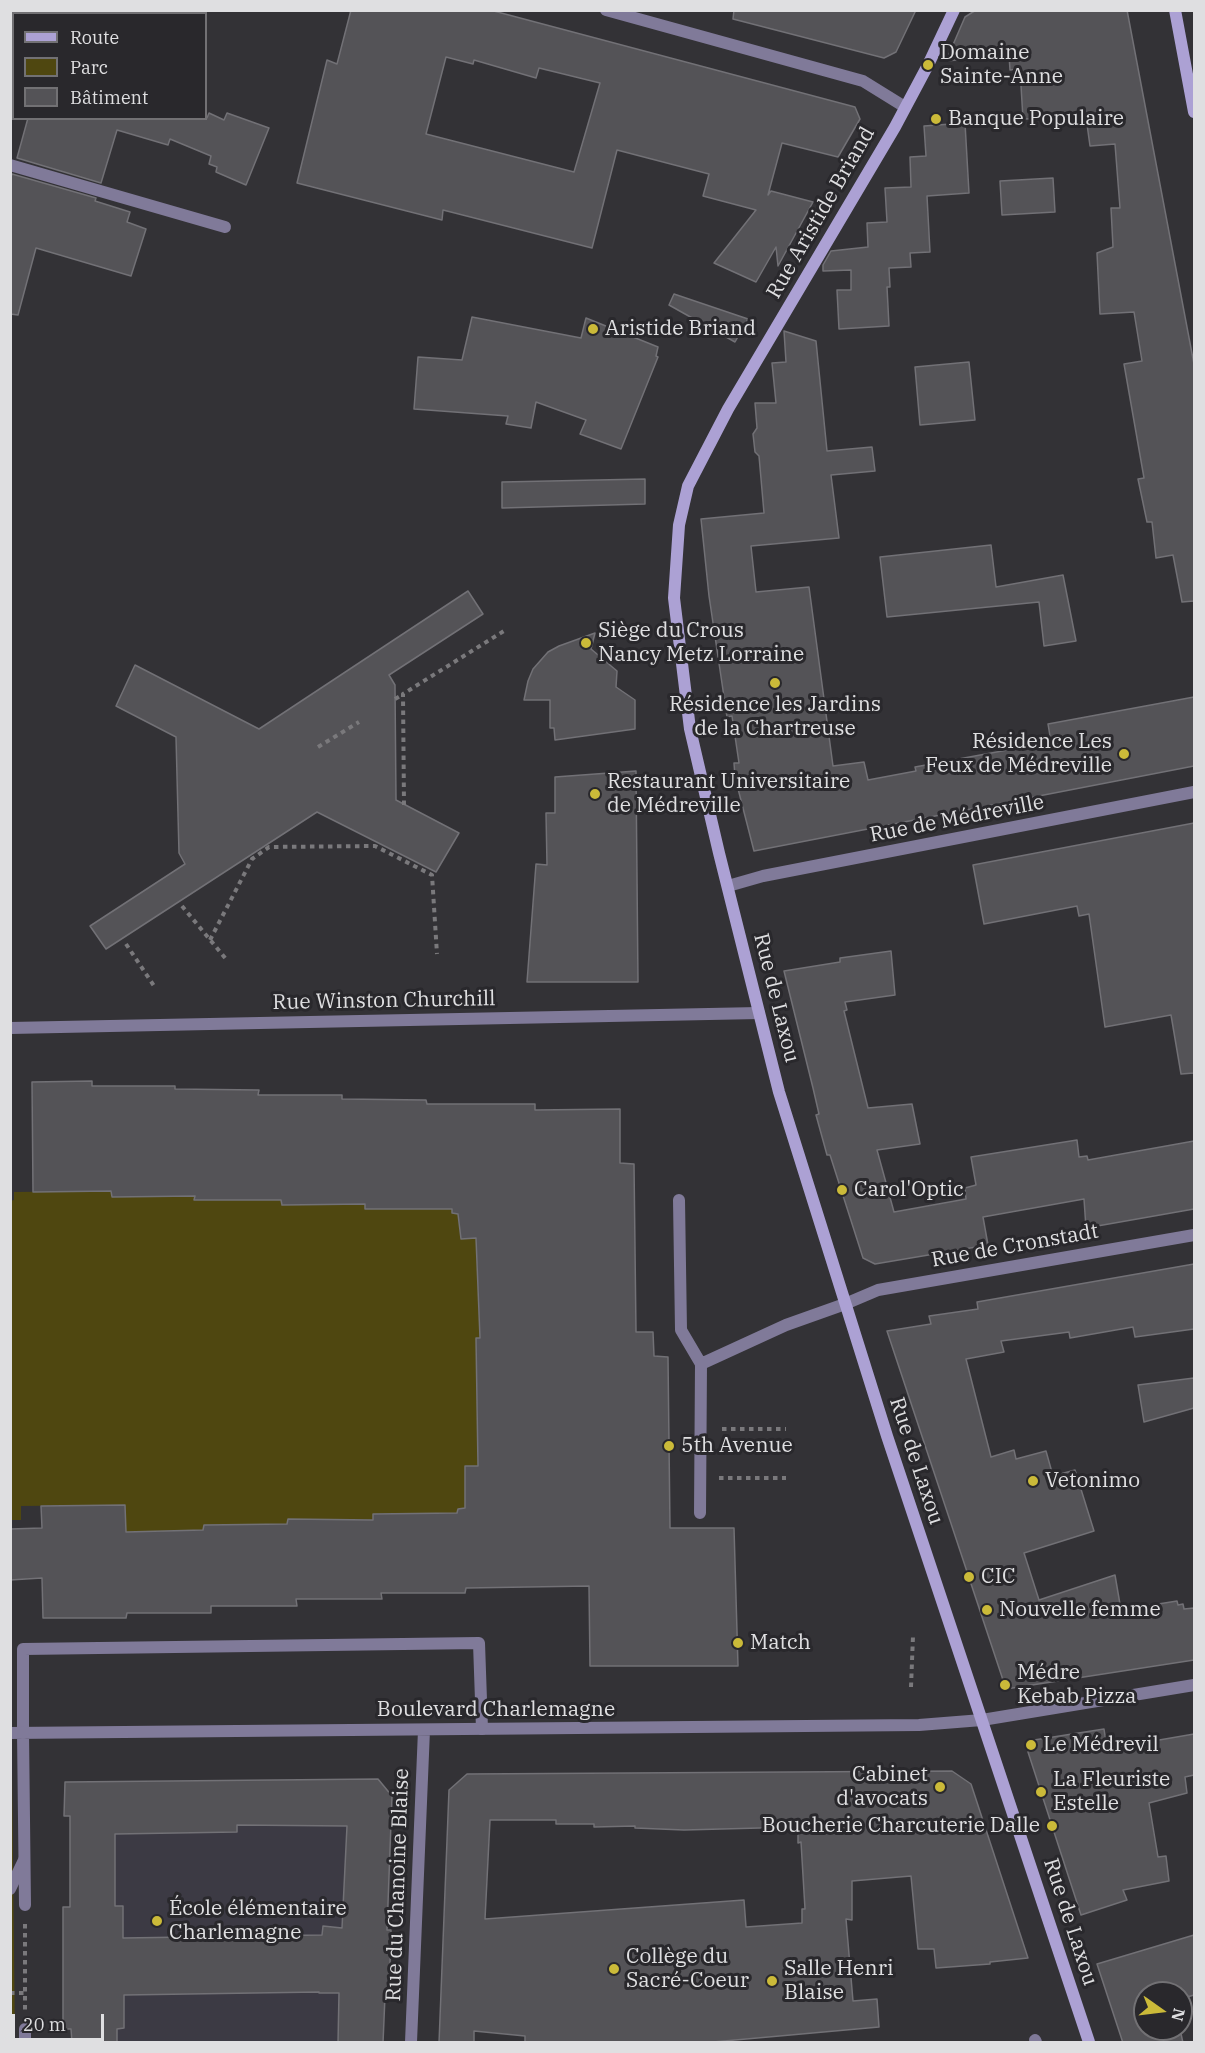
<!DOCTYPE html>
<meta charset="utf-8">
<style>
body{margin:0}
#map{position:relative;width:1205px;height:2053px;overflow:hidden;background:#333236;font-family:"IBM Plex Serif",serif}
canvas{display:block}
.frame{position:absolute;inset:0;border:12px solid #dfdfe1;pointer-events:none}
.legend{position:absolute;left:12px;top:12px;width:195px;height:108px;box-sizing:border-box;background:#29282c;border:2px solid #727174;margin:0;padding:8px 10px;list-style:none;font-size:18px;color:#dfdfe1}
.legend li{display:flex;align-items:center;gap:12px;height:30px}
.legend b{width:30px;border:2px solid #727174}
.north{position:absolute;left:1133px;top:1981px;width:60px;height:60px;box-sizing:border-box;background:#29282c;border:2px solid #727174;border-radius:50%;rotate:104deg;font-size:16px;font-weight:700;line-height:24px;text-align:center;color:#dfdfe1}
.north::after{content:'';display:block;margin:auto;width:21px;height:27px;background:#cbba39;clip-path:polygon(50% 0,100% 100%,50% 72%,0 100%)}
.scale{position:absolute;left:12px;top:2014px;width:92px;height:27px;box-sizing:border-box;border:3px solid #dfdfe1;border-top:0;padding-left:8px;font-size:18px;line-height:21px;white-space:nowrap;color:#dfdfe1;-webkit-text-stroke:4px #29282c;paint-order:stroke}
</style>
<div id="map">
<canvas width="1205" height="2053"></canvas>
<div class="frame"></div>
<ul class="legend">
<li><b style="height:8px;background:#aca1d4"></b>Route</li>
<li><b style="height:16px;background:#4f4710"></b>Parc</li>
<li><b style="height:16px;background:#545357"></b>Bâtiment</li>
</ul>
<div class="north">N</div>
<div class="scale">20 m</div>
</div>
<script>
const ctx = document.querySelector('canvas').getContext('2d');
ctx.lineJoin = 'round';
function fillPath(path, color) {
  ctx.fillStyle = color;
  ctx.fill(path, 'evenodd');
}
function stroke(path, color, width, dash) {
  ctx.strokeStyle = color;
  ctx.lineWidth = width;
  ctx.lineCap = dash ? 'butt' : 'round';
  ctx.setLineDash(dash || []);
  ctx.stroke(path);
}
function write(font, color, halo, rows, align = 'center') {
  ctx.font = font + ' "IBM Plex Serif",serif';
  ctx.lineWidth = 6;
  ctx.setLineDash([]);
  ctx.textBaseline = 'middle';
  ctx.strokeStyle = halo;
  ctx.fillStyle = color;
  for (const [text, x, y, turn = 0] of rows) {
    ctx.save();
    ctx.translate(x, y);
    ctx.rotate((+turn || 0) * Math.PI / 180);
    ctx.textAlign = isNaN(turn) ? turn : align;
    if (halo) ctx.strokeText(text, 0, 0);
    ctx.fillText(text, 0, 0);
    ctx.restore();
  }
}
const built = new Path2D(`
 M 378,1779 L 392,1796 L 387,1930 L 391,1930 L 389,1996 L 385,1996 L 383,2042 L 72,2042 L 70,1817 L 64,1816 L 65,1782 Z`);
const green = new Path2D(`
 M 111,1191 L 112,1197 L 195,1196 L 281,1200 L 282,1205 L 365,1204 L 365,1209 L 452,1209 L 452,1213 L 458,1214 L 461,1238 L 476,1238 L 480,1338 L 476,1338 L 478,1466 L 465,1467 L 465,1508 L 457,1513 L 374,1514 L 373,1520 L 288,1519 L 287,1524 L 204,1525 L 203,1530 L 126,1532 L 125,1505 L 21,1506 L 21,1520 L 11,1520 L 10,1201 L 14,1200 L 14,1192 Z
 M 10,1771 L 12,1771 L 15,2042 L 10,2042 Z`);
const building = new Path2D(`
 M 351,10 L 490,10 L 855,107 L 860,119 L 838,157 L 782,143 L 768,195 L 771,191 L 813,202 L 778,266 L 776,247 L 756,282 L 714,263 L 756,210 L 703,196 L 709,174 L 617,150 L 592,248 L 443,210 L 442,220 L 297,183 L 327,60 L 337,64 ZM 446,57 L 473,64 L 474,60 L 536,78 L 539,68 L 600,83 L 574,172 L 426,134 Z
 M 734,10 L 916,10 L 896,52 L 884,58 L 733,19 Z
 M 976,10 L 1127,10 L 1194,364 L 1194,601 L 1182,602 L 1173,555 L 1156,558 L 1152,522 L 1147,522 L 1138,479 L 1144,478 L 1124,364 L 1142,361 L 1134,312 L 1100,314 L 1097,253 L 1113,247 L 1111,208 L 1120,208 L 1115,144 L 1090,146 L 1086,117 L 1023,119 L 1020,69 L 1010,70 L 1009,55 L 946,61 L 965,17 Z
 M 209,113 L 224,120 L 227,113 L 269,128 L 246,185 L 216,172 L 217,167 L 209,164 L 211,156 L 170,139 L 168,145 L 117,130 L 101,183 L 17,158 L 28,118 L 207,118 Z
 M 965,123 L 969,193 L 927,196 L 930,252 L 910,253 L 911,267 L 889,268 L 890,287 L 887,287 L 889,326 L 839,329 L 837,290 L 851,290 L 851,270 L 823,271 L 823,265 L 831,251 L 868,247 L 867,223 L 887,222 L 885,188 L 911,187 L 910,157 L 926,156 L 924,126 Z
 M 12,174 L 96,198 L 95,201 L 130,212 L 127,222 L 146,229 L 131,276 L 36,248 L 18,315 L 10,314 L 10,180 Z
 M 1053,178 L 1055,212 L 1002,215 L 1000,181 Z
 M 674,294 L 748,319 L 735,342 L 669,305 Z
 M 472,317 L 581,338 L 586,318 L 658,347 L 656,356 L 658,357 L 621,449 L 580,434 L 586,420 L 536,402 L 531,428 L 506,424 L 508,416 L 414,409 L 418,357 L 462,360 Z
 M 784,331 L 816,341 L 827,451 L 872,447 L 875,471 L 831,475 L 839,538 L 751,546 L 756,592 L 809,587 L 833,766 L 864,762 L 868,780 L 916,771 L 915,767 L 1051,742 L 1048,724 L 1194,697 L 1194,766 L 754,851 L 735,777 L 734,763 L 739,763 L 732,716 L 727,717 L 709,596 L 701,519 L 764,513 L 759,456 L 755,452 L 753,434 L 757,428 L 755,403 L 776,403 L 772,363 L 786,362 Z
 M 969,362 L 975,420 L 920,425 L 915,367 Z
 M 645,479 L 645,504 L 502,508 L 502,482 Z
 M 991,545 L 996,587 L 1063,575 L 1076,641 L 1044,646 L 1039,602 L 887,617 L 880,557 Z
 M 468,591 L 483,614 L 389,675 L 395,685 L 396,800 L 459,833 L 436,872 L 317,812 L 106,949 L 90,926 L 185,864 L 179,853 L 176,737 L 116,706 L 135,665 L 259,729 Z
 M 595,633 L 591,649 L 617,671 L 616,687 L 635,700 L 635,729 L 555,740 L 554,728 L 550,728 L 550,700 L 524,700 L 528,681 L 533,669 L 548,652 L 559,646 Z
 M 636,771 L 638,982 L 527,982 L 536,864 L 547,865 L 546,813 L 555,813 L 555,777 Z
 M 1194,823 L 1194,1073 L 1181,1074 L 1171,1015 L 1105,1027 L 1089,914 L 1079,916 L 1077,906 L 984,924 L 973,865 Z
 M 891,951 L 895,995 L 845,1002 L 847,1010 L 844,1011 L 868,1108 L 912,1104 L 920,1144 L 877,1150 L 894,1212 L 966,1199 L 965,1188 L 976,1185 L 971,1157 L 1077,1140 L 1079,1157 L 1087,1156 L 1088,1160 L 1194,1141 L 1194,1209 L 1086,1228 L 1084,1199 L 983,1217 L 988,1245 L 875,1264 L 863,1258 L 830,1155 L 827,1155 L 816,1115 L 819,1114 L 813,1088 L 784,971 L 840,962 L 840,958 Z
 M 92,1081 L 92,1086 L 175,1086 L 175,1089 L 259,1090 L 258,1095 L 342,1095 L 342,1099 L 426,1100 L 427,1104 L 535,1104 L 535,1110 L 620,1109 L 620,1163 L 634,1164 L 636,1332 L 653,1332 L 654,1356 L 668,1357 L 670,1528 L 734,1528 L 738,1666 L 590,1666 L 589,1586 L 466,1588 L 465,1593 L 381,1593 L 382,1599 L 296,1599 L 297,1606 L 211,1606 L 211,1613 L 127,1613 L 126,1618 L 43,1618 L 42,1578 L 10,1580 L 10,1529 L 42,1528 L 41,1506 L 125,1505 L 126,1532 L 203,1530 L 204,1525 L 287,1524 L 288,1519 L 373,1520 L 373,1514 L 457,1513 L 458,1509 L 465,1508 L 465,1466 L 478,1466 L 476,1338 L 480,1338 L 476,1238 L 461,1239 L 458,1214 L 452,1213 L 452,1209 L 365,1209 L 365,1204 L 282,1205 L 281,1200 L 194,1200 L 195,1196 L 112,1197 L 111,1191 L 33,1192 L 32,1082 Z
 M 1194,1264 L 1194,1329 L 1135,1337 L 1133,1327 L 1070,1338 L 1069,1332 L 1001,1341 L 1004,1352 L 966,1359 L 991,1457 L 1014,1450 L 1016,1459 L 1046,1451 L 1053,1476 L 1075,1470 L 1094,1531 L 1024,1553 L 1039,1600 L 1115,1575 L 1121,1610 L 1177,1601 L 1178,1605 L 1183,1604 L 1184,1609 L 1194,1608 L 1194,1660 L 1006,1689 L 887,1331 L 931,1324 L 929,1316 L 978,1309 L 977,1302 Z
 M 1194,1378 L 1194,1408 L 1144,1422 L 1138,1385 Z
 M 1104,1729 L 1107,1749 L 1194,1734 L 1194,1775 L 1185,1777 L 1187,1793 L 1149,1803 L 1158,1857 L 1166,1856 L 1169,1881 L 1123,1890 L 1127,1900 L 1081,1915 L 1028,1752 L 1034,1740 Z
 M 952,1771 L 971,1784 L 1028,1958 L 990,1962 L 990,1964 L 936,1968 L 934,1949 L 918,1949 L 911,1876 L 852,1881 L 852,1920 L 846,1919 L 853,2001 L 877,1999 L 879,2027 L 702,2043 L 525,2043 L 525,2036 L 474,2031 L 474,2043 L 439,2043 L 449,1790 L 467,1774 ZM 490,1820 L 556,1820 L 556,1824 L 594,1824 L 594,1827 L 635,1826 L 635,1828 L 684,1830 L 798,1827 L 798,1843 L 801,1842 L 805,1909 L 802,1909 L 802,1923 L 746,1927 L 744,1900 L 485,1919 Z
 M 378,1779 L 392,1796 L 387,1930 L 391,1930 L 389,1996 L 385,1996 L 383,2043 L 338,2043 L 339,1993 L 319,1993 L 319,1992 L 124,1995 L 124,2028 L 117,2029 L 117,2043 L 72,2043 L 71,2029 L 63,2029 L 63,1907 L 70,1907 L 70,1816 L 64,1816 L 65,1782 ZM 237,1825 L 347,1826 L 342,1928 L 323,1926 L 322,1935 L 123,1938 L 123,1906 L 115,1906 L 115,1834 L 237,1832 Z
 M 1194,1935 L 1194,1995 L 1184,1998 L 1185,2005 L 1181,2006 L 1181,1993 L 1145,1993 L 1145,2029 L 1180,2029 L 1183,2043 L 1123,2043 L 1097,1964 Z`);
const path = new Path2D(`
 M 395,699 L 402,695
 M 318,747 L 359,722
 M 404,805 L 403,694 L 507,629
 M 182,906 L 226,959
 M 210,940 L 252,859 L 269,847 L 375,846 L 432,875 L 437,954
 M 126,944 L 154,986
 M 722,1429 L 786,1429
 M 719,1478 L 786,1478
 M 911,1687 L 913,1636
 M 25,1924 L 25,2010
 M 10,1993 L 25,1993`);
const service = new Path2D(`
 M 679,1200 L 681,1330 L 701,1364
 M 700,1513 L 701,1364 L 786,1325 L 845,1304
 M 23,1733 L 23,1649 L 479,1643 L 482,1729
 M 10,1889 L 24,1860
 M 1035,2040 L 1036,2042`);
const minor = new Path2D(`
 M 606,10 L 863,81 L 905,107
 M 10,165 L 225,227
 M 728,886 L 763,876 L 1194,792
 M 10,1028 L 759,1013
 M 845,1304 L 878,1290 L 1194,1235
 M 10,1733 L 919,1725 L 982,1720 L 1194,1685
 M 23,1733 L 25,1905
 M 25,2029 L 25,2042
 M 411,2042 L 424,1730`);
const secondary = new Path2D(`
 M 954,10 L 928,65 L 895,127 L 728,409 L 688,486 L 679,525 L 674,598 L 690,729 L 719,853 L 779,1092 L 887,1436 L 1089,2042
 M 1175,10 L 1194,112`);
const markers = [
 [928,65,6,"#cbba39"],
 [936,119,6,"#cbba39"],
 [593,329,6,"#cbba39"],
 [586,643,6,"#cbba39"],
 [775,683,6,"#cbba39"],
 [1124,754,6,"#cbba39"],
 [595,794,6,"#cbba39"],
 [842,1190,6,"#cbba39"],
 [669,1446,6,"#cbba39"],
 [1033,1481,6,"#cbba39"],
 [969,1577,6,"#cbba39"],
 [987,1610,6,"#cbba39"],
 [738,1643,6,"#cbba39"],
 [1005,1685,6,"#cbba39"],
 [1031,1745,6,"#cbba39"],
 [940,1787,6,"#cbba39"],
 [1041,1792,6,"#cbba39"],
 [1052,1826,6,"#cbba39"],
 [157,1921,6,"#cbba39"],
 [614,1969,6,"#cbba39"],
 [772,1981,6,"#cbba39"]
];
const poiNames = [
 ["Domaine",940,53],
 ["Sainte-Anne",940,77],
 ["Banque Populaire",948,119],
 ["Aristide Briand",605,329],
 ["Siège du Crous",598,631],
 ["Nancy Metz Lorraine",598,655],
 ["Résidence les Jardins",775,705,"center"],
 ["de la Chartreuse",775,729,"center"],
 ["Résidence Les",1112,742,"right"],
 ["Feux de Médreville",1112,766,"right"],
 ["Restaurant Universitaire",607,782],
 ["de Médreville",607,806],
 ["Carol'Optic",854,1190],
 ["5th Avenue",681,1446],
 ["Vetonimo",1045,1481],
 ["CIC",981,1577],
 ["Nouvelle femme",999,1610],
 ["Match",750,1643],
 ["Médre",1017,1673],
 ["Kebab Pizza",1017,1697],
 ["Le Médrevil",1043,1745],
 ["Cabinet",928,1775,"right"],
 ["d'avocats",928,1799,"right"],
 ["La Fleuriste",1053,1780],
 ["Estelle",1053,1804],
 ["Boucherie Charcuterie Dalle",1040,1826,"right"],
 ["École élémentaire",169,1909],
 ["Charlemagne",169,1933],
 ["Collège du",626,1957],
 ["Sacré-Coeur",626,1981],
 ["Salle Henri",784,1969],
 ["Blaise",784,1993]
];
const streetNames = [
 ["Rue Aristide Briand",821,213,-60],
 ["Rue de Médreville",957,819,-11],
 ["Rue de Laxou",776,998,76],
 ["Rue Winston Churchill",384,1001,-1],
 ["Rue de Cronstadt",1015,1246,-10],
 ["Rue de Laxou",916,1461,72],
 ["Boulevard Charlemagne",496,1710],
 ["Rue du Chanoine Blaise",398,1885,-88],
 ["Rue de Laxou",1070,1922,72]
];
fillPath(built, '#3c3a44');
fillPath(green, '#4f4710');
fillPath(building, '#545357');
stroke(building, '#727176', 1.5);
stroke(path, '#7a797c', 4, [4.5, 4.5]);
stroke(service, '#807a99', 12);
stroke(minor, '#807a99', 12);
stroke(secondary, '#aca1d4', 12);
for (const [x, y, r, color] of markers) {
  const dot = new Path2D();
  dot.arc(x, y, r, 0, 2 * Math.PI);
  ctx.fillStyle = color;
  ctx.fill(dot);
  stroke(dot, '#29282c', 2);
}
write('21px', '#dfdfe1', '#29282c', poiNames, 'left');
write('21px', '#dfdfe1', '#29282c', streetNames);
</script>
